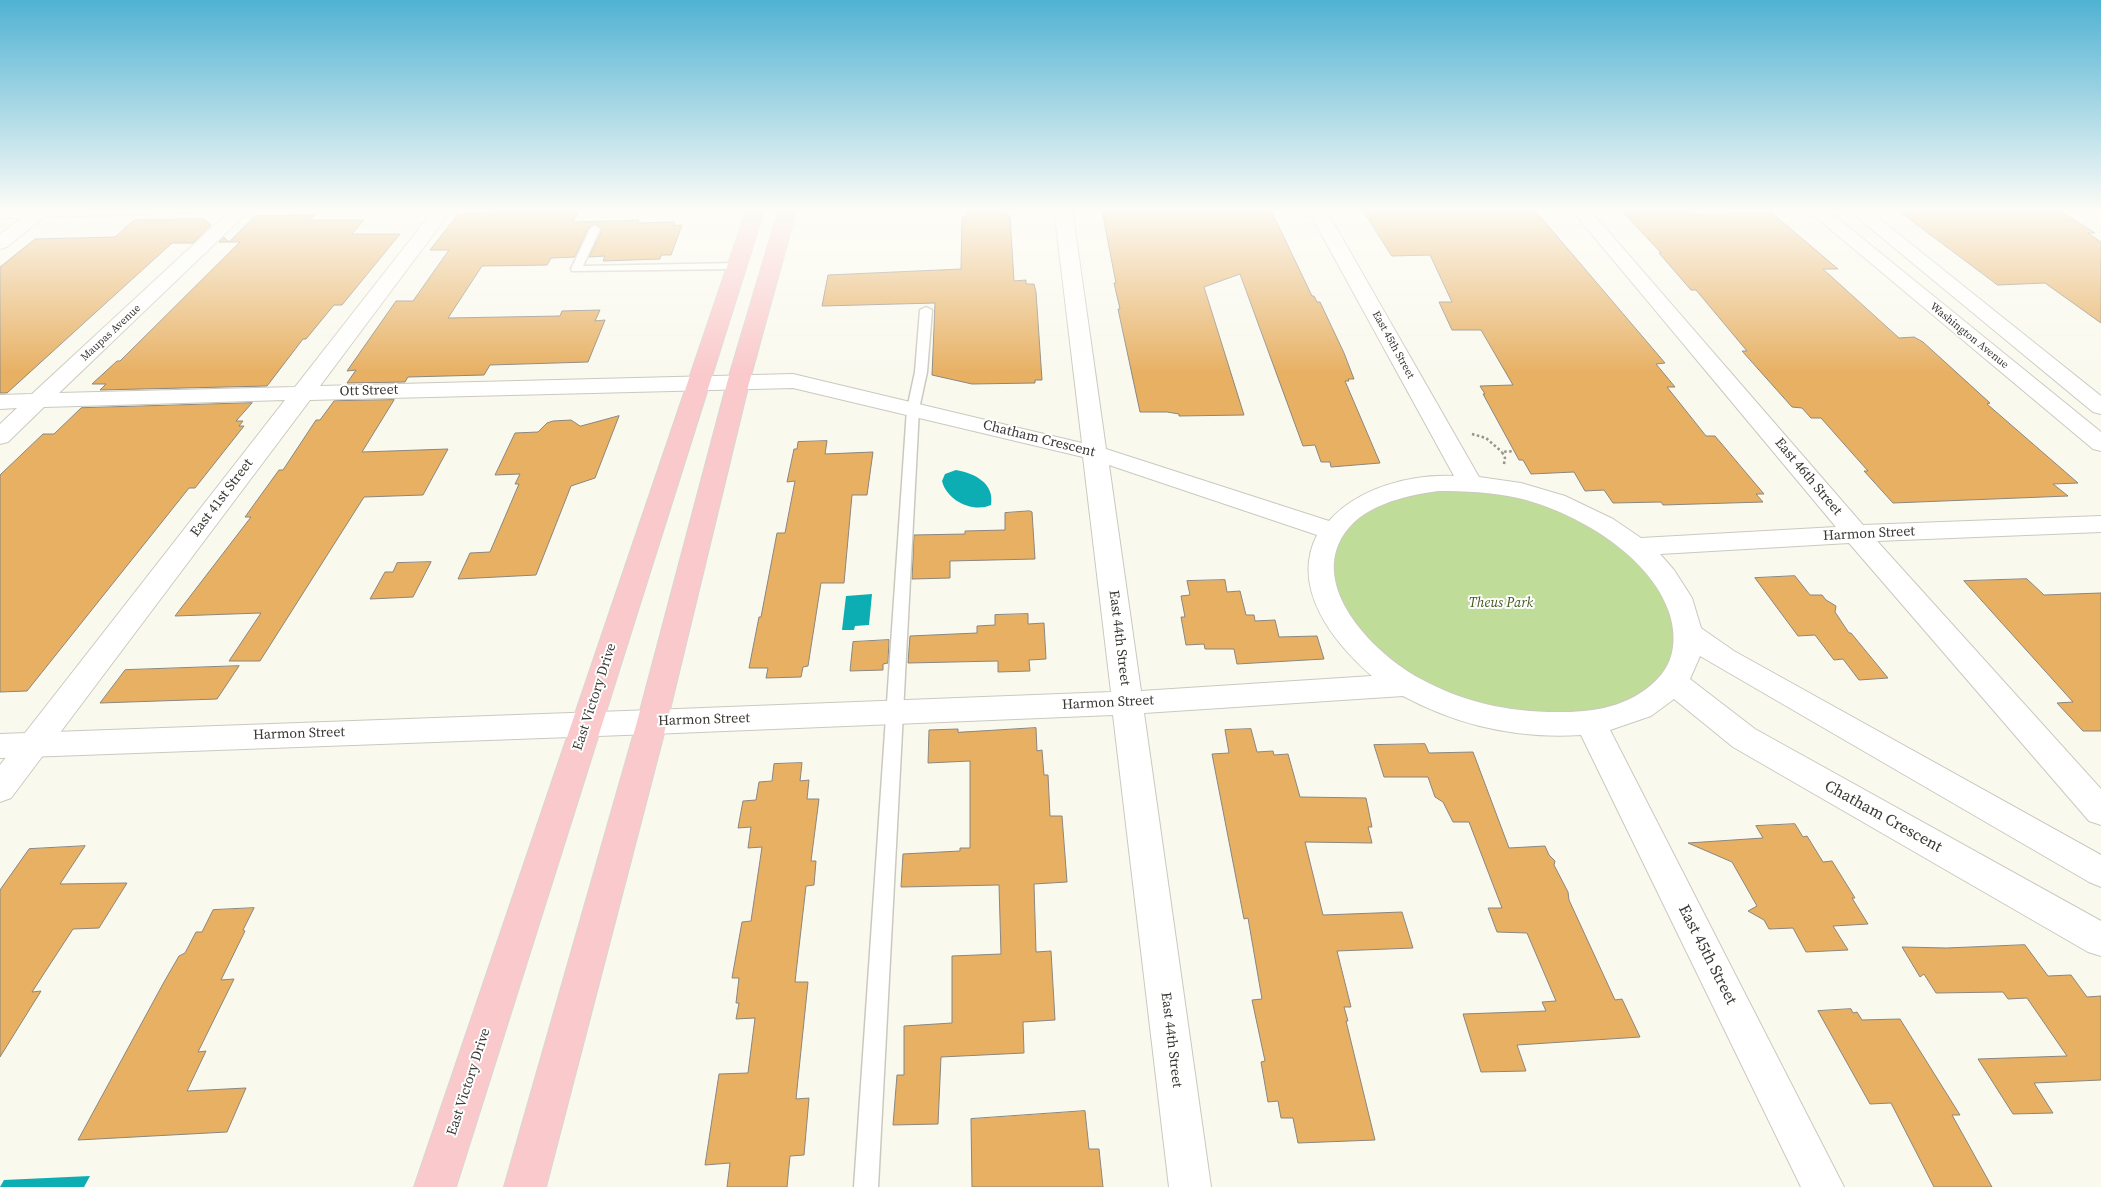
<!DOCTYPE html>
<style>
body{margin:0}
canvas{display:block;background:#faf9ee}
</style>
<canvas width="2101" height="1187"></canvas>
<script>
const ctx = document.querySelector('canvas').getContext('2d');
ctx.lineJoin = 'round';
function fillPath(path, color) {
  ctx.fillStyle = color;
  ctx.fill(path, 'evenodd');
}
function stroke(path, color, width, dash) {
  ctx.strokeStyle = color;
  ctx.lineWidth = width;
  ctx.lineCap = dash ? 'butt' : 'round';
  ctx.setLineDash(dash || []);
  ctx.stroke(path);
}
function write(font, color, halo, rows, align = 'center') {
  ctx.font = font + ' "Source Serif 4",serif';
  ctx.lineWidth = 4;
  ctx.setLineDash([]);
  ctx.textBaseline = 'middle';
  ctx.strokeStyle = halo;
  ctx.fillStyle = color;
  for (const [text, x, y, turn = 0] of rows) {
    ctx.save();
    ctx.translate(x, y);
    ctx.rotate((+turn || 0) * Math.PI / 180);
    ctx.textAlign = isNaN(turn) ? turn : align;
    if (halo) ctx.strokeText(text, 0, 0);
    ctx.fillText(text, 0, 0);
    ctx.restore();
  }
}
const green = new Path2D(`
 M 1407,488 L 1535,495 L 1637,547 L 1693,637 L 1632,712 L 1495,719 L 1354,644 L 1325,548 L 1333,531 Z`);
const water = new Path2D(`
 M 956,470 C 974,473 995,483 991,505 C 973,513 947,501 942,481 L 945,474 Z
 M 872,594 L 869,625 L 855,626 L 854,630 L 842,630 L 846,596 Z
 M 90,1176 L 84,1187 L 0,1187 L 4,1180 Z`);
const building = new Path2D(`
 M 1104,208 L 1143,208 L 1144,211 L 1270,208 L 1312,296 L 1314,296 L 1317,302 L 1320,302 L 1344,353 L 1354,379 L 1348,379 L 1349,381 L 1345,381 L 1380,463 L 1331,467 L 1330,462 L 1321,462 L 1315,445 L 1303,446 L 1240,274 L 1204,287 L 1244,415 L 1179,416 L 1179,414 L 1167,412 L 1140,412 L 1118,309 L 1120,309 L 1114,283 L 1116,283 L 1102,211 L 1105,211 Z
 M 1362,208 L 1533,208 L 1665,363 L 1656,364 L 1675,387 L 1667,387 L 1706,436 L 1715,436 L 1764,494 L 1756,494 L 1763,502 L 1663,505 L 1661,502 L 1613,503 L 1604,490 L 1585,491 L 1574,472 L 1531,474 L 1523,460 L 1519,460 L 1483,394 L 1485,394 L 1480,386 L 1513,385 L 1481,330 L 1452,330 L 1439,302 L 1452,302 L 1430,255 L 1392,256 Z
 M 1619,208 L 1689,208 L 1696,214 L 1772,213 L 1838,269 L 1823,269 L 1899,338 L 1914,337 L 1923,342 L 1990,403 L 1987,404 L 2078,483 L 2053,484 L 2068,496 L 1893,503 L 1864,471 L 1868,471 L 1821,418 L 1811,418 L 1802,408 L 1792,407 L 1742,351 L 1747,351 L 1696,290 L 1691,290 L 1659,253 L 1661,253 Z
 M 1895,208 L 2050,208 L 2059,210 L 2095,233 L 2088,233 L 2101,242 L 2101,323 L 2045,283 L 1998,285 Z
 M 580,210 L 573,222 L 639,220 L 638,223 L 675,222 L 674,226 L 682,225 L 671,255 L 661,255 L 660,259 L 603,261 L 605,256 L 589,257 L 602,230 L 601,227 L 594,224 L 588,228 L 575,257 L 551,258 L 547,265 L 482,266 L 448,318 L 560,316 L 562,311 L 600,310 L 595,321 L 605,320 L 588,362 L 490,365 L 484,375 L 408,377 L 405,382 L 347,383 L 356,370 L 347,371 L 396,301 L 413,301 L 449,250 L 430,250 L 459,213 Z
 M 1006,210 L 1007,216 L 1010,216 L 1014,281 L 1026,280 L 1026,284 L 1034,284 L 1036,292 L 1042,380 L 1035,380 L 1035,383 L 972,384 L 932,375 L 935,303 L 822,306 L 828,275 L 961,269 L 962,217 L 966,216 L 966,211 Z
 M 315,215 L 310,220 L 364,220 L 352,234 L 400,234 L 342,305 L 334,305 L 306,339 L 303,339 L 267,386 L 100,390 L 106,384 L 92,384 L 117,361 L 120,361 L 240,242 L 219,242 L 224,237 L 229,242 L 255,216 Z
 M 204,219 L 211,225 L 193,243 L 172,243 L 7,393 L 0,393 L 0,267 L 35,239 L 115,237 L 134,220 Z
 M 394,400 L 362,452 L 448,449 L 423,495 L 364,497 L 260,661 L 229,661 L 261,613 L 175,616 L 251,517 L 245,517 L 279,470 L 283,470 L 316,420 L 320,420 L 334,401 Z
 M 252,403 L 236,421 L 243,421 L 239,426 L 244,426 L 195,488 L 189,488 L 27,691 L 0,692 L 0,475 L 43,434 L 54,434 L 81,408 Z
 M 619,416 L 595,478 L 571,486 L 536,575 L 458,579 L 470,553 L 490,552 L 519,484 L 515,484 L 520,474 L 495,475 L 515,433 L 538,432 L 547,423 L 553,421 L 571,420 L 580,426 Z
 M 827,441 L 825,454 L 873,452 L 867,495 L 852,495 L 844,583 L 821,583 L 808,666 L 803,667 L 801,677 L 766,678 L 768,668 L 749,668 L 759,617 L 761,617 L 777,533 L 785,533 L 795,481 L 787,482 L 794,449 L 797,449 L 798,442 Z
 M 1030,511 L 1032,512 L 1035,559 L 950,561 L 950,578 L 912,579 L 914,535 L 965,534 L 965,531 L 1005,530 L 1005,513 Z
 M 431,562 L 413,597 L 370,599 L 385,572 L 393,572 L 397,563 Z
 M 1795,576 L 1810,595 L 1822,595 L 1826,600 L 1836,606 L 1835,612 L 1849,633 L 1851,633 L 1888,678 L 1859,680 L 1843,659 L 1834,660 L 1815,635 L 1798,636 L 1755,578 Z
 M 2027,579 L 2044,595 L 2101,593 L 2101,731 L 2083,731 L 2057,703 L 2073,702 L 1964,581 Z
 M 1225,580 L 1227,592 L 1240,591 L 1246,615 L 1254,615 L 1255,621 L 1275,620 L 1279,637 L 1317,636 L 1324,659 L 1237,664 L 1234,649 L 1205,649 L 1204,644 L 1186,645 L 1181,617 L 1185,617 L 1181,596 L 1190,595 L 1187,581 Z
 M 1028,614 L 1028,624 L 1044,623 L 1046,659 L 1029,660 L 1030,671 L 998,672 L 998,661 L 908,663 L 910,636 L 977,633 L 977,626 L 995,625 L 995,615 Z
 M 889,640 L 888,663 L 883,664 L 883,670 L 850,671 L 853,642 Z
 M 239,666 L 217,699 L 100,703 L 125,670 Z
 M 1036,728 L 1037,751 L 1042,750 L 1044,775 L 1048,775 L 1050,816 L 1062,816 L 1067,882 L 1034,884 L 1036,952 L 1051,951 L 1055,1020 L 1023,1022 L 1024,1053 L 941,1057 L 938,1124 L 893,1125 L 897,1075 L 904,1075 L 904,1026 L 952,1023 L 952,956 L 1001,954 L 999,885 L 901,887 L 903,854 L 960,851 L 960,848 L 970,848 L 970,761 L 928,763 L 929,730 L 958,729 L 958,732 Z
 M 1251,729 L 1257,752 L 1273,751 L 1274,755 L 1288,754 L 1300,797 L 1366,798 L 1372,827 L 1368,827 L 1372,843 L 1305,842 L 1323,915 L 1402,912 L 1413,948 L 1337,951 L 1351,1007 L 1344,1007 L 1348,1021 L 1346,1021 L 1375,1140 L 1298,1143 L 1293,1118 L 1281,1118 L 1278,1101 L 1268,1102 L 1261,1062 L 1265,1061 L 1252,1000 L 1262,999 L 1248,918 L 1244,919 L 1212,754 L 1229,753 L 1225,730 Z
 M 1425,744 L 1429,753 L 1473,752 L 1509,848 L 1545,846 L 1549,855 L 1555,861 L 1554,865 L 1568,892 L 1569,900 L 1615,1000 L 1622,999 L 1640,1037 L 1517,1045 L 1526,1071 L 1481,1072 L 1463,1014 L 1546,1011 L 1542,1002 L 1556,1001 L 1527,933 L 1497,932 L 1488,908 L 1502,908 L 1469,822 L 1453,822 L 1443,802 L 1435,797 L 1428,777 L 1384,777 L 1374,745 Z
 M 802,763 L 800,781 L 809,780 L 807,799 L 819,799 L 811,861 L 816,861 L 814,885 L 806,886 L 795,982 L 808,982 L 796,1099 L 809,1098 L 804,1155 L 790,1156 L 787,1187 L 727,1187 L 730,1163 L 705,1165 L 719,1074 L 748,1073 L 755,1018 L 736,1019 L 739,1003 L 736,1003 L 739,978 L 732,978 L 742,922 L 751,921 L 762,847 L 748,848 L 751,827 L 738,828 L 743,801 L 756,800 L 759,782 L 772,781 L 774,764 Z
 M 1795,824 L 1803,837 L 1807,836 L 1823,862 L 1832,861 L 1855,898 L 1852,898 L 1868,924 L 1833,926 L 1848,950 L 1806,952 L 1793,928 L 1769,929 L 1764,920 L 1748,911 L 1757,906 L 1732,862 L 1688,843 L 1763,838 L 1756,826 Z
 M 85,846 L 60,884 L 127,883 L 99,928 L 73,929 L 32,992 L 41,991 L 0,1057 L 0,890 L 29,849 Z
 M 254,908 L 243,930 L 245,931 L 221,980 L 234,979 L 198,1052 L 206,1051 L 187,1091 L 246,1088 L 227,1132 L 78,1140 L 164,982 L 179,956 L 185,953 L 196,932 L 202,932 L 213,910 Z
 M 2025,945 L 2048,976 L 2071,975 L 2087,997 L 2101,996 L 2101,1080 L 2034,1083 L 2053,1113 L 2013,1114 L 1978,1059 L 2067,1056 L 2027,998 L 2008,999 L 2003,992 L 1936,993 L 1924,974 L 1920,977 L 1902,947 L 1946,948 Z
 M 1851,1009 L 1853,1013 L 1857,1012 L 1862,1020 L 1900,1019 L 1960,1115 L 1952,1115 L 1992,1187 L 1934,1187 L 1891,1103 L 1870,1104 L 1818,1011 Z
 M 1085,1111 L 1089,1149 L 1099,1149 L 1103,1187 L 972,1187 L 971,1119 Z`);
const path = new Path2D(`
 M 1472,434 L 1486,438 L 1502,452
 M 1504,464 L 1505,458 L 1502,452 L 1514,451`);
const lane = new Path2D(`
 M 595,226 L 600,229 L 583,266 L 737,263 L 742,266 L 737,269 L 572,271 L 571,269 L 590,229 Z
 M 926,307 L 932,310 L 927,372 L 919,409 L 878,1187 L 854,1187 L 907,409 L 915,372 L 920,310 Z`);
const street = new Path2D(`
 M 0,208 L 13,208 L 6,215 L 0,216 Z
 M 35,208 L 49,208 L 51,211 L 7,247 L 0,249 L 0,234 Z
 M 233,208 L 252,208 L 59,393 L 295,387 L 435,208 L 453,208 L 320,386 L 793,374 L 1082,443 L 1054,208 L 1072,208 L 1106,449 L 1329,521 C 1358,488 1410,474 1454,476 L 1307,208 L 1325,208 L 1479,477 L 1521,483 L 1565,496 L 1613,519 L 1641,538 L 1836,527 L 1570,208 L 1588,208 L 1863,525 L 2101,516 L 2101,532 L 1877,541 L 2101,789 L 2101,825 L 2089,821 L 1849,543 L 1660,554 L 1674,570 L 1692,598 L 1701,628 L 1734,651 L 2101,855 L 2101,887 L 2089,882 L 1700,656 L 1690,679 L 1755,729 L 2101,921 L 2101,956 L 2088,952 L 1733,747 L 1674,699 L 1651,716 L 1610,730 L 1844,1187 L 1801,1187 L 1581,735 C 1518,739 1459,726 1403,696 L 1144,713 L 1211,1187 L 1169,1187 L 1113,715 L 652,734 L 641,730 L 637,722 L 641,714 L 652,710 L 1111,692 L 1083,457 L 793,388 L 310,400 L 11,798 L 0,802 L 0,765 L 285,400 L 44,407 L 8,442 L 0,444 L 0,424 L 17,408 L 0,409 L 0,395 L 32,394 ZM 1109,465 L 1317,535 C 1290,588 1333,642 1372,676 L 1141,691 ZM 1438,491 C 1465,491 1492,492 1518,498 C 1574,511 1650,555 1669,612 C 1676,633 1676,657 1661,675 C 1636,704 1600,712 1564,712 C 1512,713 1464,703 1419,678 C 1377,655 1312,592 1341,539 C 1360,505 1404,496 1438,491 Z
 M 1805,208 L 1825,208 L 2101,432 L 2101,451 L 2093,449 Z
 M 1846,208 L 1866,208 L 2101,396 L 2101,414 L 2093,412 Z`);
const secondary = new Path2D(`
 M 0,208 L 202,208 L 199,212 L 193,213 L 0,218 Z
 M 652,710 L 663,714 L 667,722 L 663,730 L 652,734 L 0,758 L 0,734 Z`);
const primary = new Path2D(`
 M 747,208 L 765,208 L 456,1187 L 414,1187 Z
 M 779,208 L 797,208 L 749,383 L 667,722 L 546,1187 L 504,1187 L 637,722 L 727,383 Z`);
const farStreetnames = [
 ["Maupas Avenue",111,333,-43],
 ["Washington Avenue",1969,336,39],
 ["East 45th Street",1393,345,61]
];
const streetNames = [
 ["Ott Street",369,391,-2],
 ["Chatham Crescent",1039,439,14],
 ["East 46th Street",1808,477,50],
 ["East 41st Street",222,498,-53],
 ["Harmon Street",1869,534,-3],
 ["East 44th Street",1119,638,83],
 ["East Victory Drive",595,697,-72],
 ["Harmon Street",1108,703,-3],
 ["Harmon Street",704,720,-2],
 ["Harmon Street",299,734,-2],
 ["East 44th Street",1171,1040,83],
 ["East Victory Drive",469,1082,-72]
];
const parkNames = [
 ["Theus Park",1501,603]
];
const nearStreetnames = [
 ["Chatham Crescent",1883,817,29],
 ["East 45th Street",1707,955,63]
];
fillPath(green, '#bfdd98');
fillPath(water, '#0daeb3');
fillPath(building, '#e7b063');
stroke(building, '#8c867e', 1);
stroke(lane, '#cbc9bf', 3);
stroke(street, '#cbc9bf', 2);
stroke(secondary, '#cbc9bf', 2);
stroke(primary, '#d8d7d7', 2);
stroke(path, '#95948d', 2.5, [2.5, 2.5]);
fillPath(lane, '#fff');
fillPath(street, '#fff');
fillPath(secondary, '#fff');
fillPath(primary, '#fac9cb');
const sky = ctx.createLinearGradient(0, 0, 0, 374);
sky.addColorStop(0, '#50b2d3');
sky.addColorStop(0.56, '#fdfcf7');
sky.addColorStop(1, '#fdfcf700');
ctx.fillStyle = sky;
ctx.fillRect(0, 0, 2101, 374);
write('11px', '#3a3935', '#fff', farStreetnames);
write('14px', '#3a3935', '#fff', streetNames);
write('italic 14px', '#445a21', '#fff', parkNames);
write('16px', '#3a3935', '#fff', nearStreetnames);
</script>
